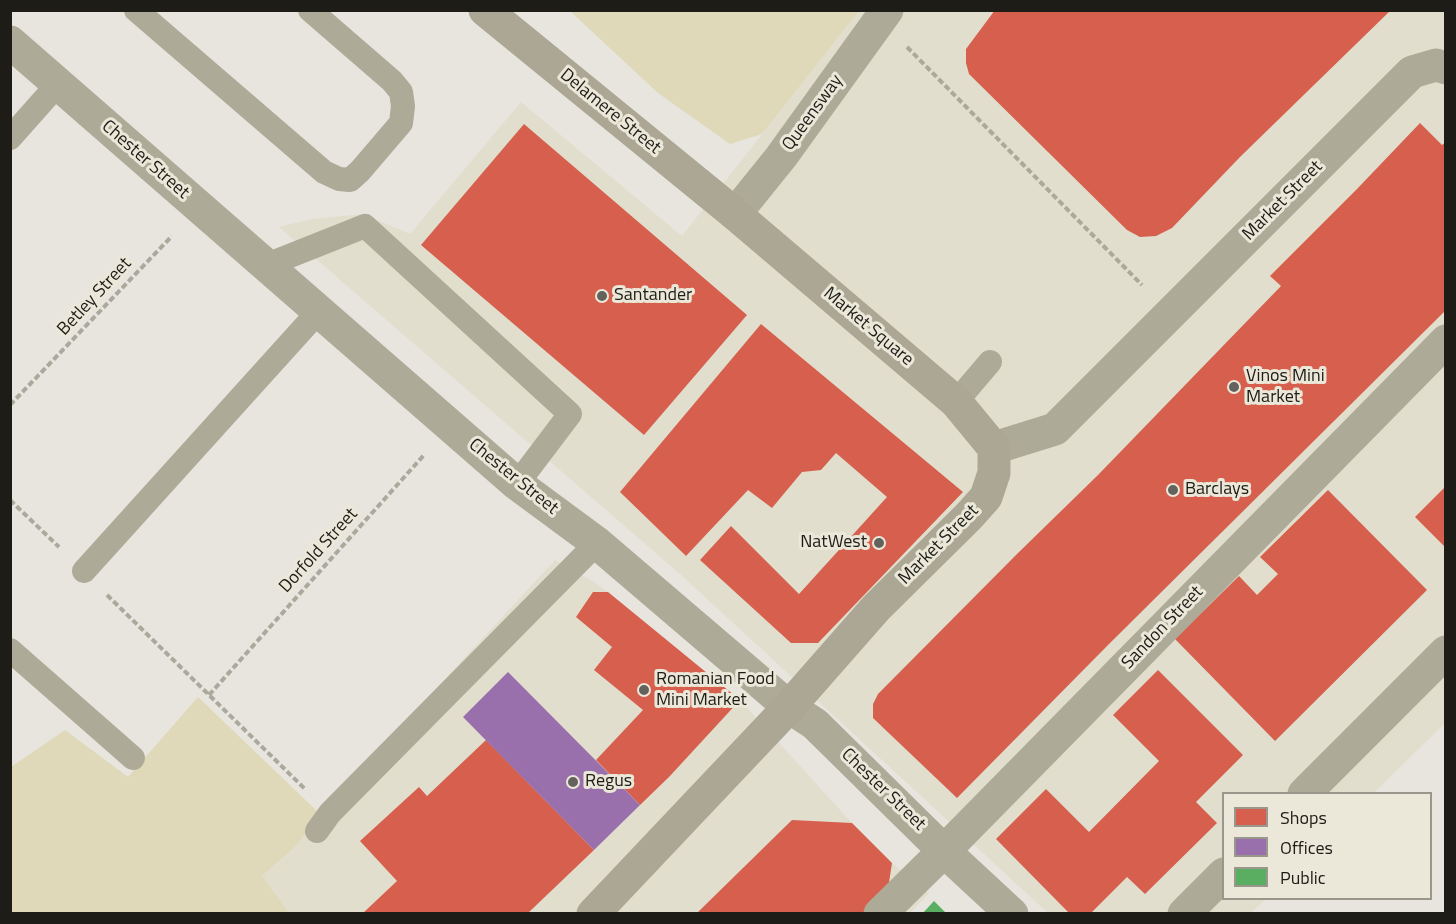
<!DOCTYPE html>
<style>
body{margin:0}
#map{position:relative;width:1456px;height:924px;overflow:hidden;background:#e7e5de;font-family:"Titillium Web",sans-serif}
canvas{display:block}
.frame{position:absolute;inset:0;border:12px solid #1d1c16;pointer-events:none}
.legend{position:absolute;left:1222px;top:792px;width:210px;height:108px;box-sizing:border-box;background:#ebe8da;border:2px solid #99968c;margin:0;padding:8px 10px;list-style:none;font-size:18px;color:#1d1c16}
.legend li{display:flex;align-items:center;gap:12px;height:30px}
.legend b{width:30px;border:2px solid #99968c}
</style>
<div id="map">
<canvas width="1456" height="924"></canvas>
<div class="frame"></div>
<ul class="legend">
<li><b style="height:16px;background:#d6604d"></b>Shops</li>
<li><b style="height:16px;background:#9970ab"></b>Offices</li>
<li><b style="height:16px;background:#5aae61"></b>Public</li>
</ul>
</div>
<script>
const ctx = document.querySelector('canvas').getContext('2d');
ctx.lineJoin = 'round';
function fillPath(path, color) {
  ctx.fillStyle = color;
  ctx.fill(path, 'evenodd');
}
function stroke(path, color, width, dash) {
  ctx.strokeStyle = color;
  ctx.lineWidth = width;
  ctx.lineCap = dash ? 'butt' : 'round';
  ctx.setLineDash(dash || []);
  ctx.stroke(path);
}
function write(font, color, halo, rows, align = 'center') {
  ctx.font = font + ' "Titillium Web",sans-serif';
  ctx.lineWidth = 6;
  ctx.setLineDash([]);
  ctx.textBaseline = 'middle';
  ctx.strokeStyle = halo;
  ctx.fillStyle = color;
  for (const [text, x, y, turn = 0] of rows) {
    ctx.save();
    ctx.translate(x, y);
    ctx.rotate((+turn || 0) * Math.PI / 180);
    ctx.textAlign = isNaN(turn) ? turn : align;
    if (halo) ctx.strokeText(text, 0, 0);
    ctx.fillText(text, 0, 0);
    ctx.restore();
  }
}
const built = new Path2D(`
 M 859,11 L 1445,11 L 1445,723 L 1374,793 L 1224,794 L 1224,898 L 1266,899 L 1251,913 L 1048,913 L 680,574 L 279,227 L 312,219 L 363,214 L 410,234 L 521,102 L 682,236 Z
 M 555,560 L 594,582 L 608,592 L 740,700 L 852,823 L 892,863 L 929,893 L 909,914 L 289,914 L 262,876 L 296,846 L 320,814 Z`);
const green = new Path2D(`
 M 570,11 L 859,11 L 762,134 L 730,144 L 658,93 Z
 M 198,697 L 320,814 L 296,846 L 262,876 L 289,913 L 11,914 L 11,767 L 65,730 L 128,777 Z`);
const shops = new Path2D(`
 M 995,10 L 1391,10 L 1240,157 L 1172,228 L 1156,236 L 1140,237 L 1127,230 L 969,74 L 966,63 L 966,49 Z
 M 1420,123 L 1442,145 L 1446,142 L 1446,310 L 1109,644 L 957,798 L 873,718 L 873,704 L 878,694 L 1017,554 L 1098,475 L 1281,286 L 1270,276 L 1357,189 Z
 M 524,124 L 747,315 L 644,435 L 421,245 Z
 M 761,324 L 963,492 L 818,643 L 791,643 L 700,560 L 731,526 L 799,594 L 887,497 L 836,453 L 821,470 L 802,472 L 772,508 L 748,490 L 686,556 L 620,492 Z
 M 1446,486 L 1446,548 L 1415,517 Z
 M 1328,490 L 1427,590 L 1275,741 L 1175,639 L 1239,576 L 1257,595 L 1278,574 L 1260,557 Z
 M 593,592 L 608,592 L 740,700 L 669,777 L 640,805 L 596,760 L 643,710 L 594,670 L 612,647 L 576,617 Z
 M 1158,670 L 1243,755 L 1196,802 L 1217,823 L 1145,894 L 1127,877 L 1090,914 L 1070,914 L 996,839 L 1046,789 L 1089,832 L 1159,761 L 1113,715 Z
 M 486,740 L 594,850 L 527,914 L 362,914 L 397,881 L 360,841 L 419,787 L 427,796 Z
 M 792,820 L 852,823 L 892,863 L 888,889 L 864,914 L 696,914 Z`);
const offices = new Path2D(`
 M 508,672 L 640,805 L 594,850 L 463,717 Z`);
const public = new Path2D(`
 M 934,901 L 947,914 L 922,914 Z`);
const path = new Path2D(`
 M 907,47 L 1142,285
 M 10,405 L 172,236
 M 10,500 L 59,547
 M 107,595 L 305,789
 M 209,695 L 424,455`);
const lane = new Path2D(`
 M 136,10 L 324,172 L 339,179 L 350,180 L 360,171 L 401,123 L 403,106 L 401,92 L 392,81 L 310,10
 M 10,138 L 58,84
 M 267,265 L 365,226 L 570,414 L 517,484
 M 956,402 L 990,362
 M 84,571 L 319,311
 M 10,650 L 133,758
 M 317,831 L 330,813 L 597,543`);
const street = new Path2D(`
 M 10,42 L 517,484 L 597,543 L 789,707 L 815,724 L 944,851 L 1012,914
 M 735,214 L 781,157 L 887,10
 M 994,448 L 1055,429 L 1412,72 L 1436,65 L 1446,68
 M 1304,794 L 1446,652
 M 880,914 L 944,851 L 1446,341
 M 1184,914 L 1224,874`);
const secondary = new Path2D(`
 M 485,10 L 735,214 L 956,402 L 994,448 L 994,473 L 986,497 L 969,516 L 876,608 L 789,707 L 593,914`);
const markers = [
 [602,296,6,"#64625c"],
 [1234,387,6,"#64625c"],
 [1173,490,6,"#64625c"],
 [879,543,6,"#64625c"],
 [644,690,6,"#64625c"],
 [573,782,6,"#64625c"]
];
const streetNames = [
 ["Delamere Street",610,112,39],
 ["Queensway",813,113,-54],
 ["Chester Street",145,160,41],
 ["Market Street",1283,201,-45],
 ["Betley Street",95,297,-47],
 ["Market Square",868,327,40],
 ["Chester Street",513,477,39],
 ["Market Street",939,545,-45],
 ["Dorfold Street",319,551,-48],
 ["Sandon Street",1163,628,-46],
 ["Chester Street",883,790,44]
];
const poiNames = [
 ["Santander",614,296],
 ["Vinos Mini",1246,377],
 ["Market",1246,398],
 ["Barclays",1185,490],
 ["NatWest",867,543,"right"],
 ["Romanian Food",656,680],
 ["Mini Market",656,701],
 ["Regus",585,782]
];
fillPath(built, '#e1dece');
fillPath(green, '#dfd8b9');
fillPath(shops, '#d6604d');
fillPath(offices, '#9970ab');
fillPath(public, '#5aae61');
stroke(path, '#aba89c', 4, [6, 3]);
stroke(lane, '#adaa98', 24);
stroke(street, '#adaa98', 33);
stroke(secondary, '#aba794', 33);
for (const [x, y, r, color] of markers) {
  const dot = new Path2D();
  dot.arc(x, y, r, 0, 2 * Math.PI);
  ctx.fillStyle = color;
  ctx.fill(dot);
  stroke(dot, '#ebe8da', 2);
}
write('18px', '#1d1c16', '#ebe8da', streetNames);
write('18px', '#1d1c16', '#ebe8da', poiNames, 'left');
</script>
